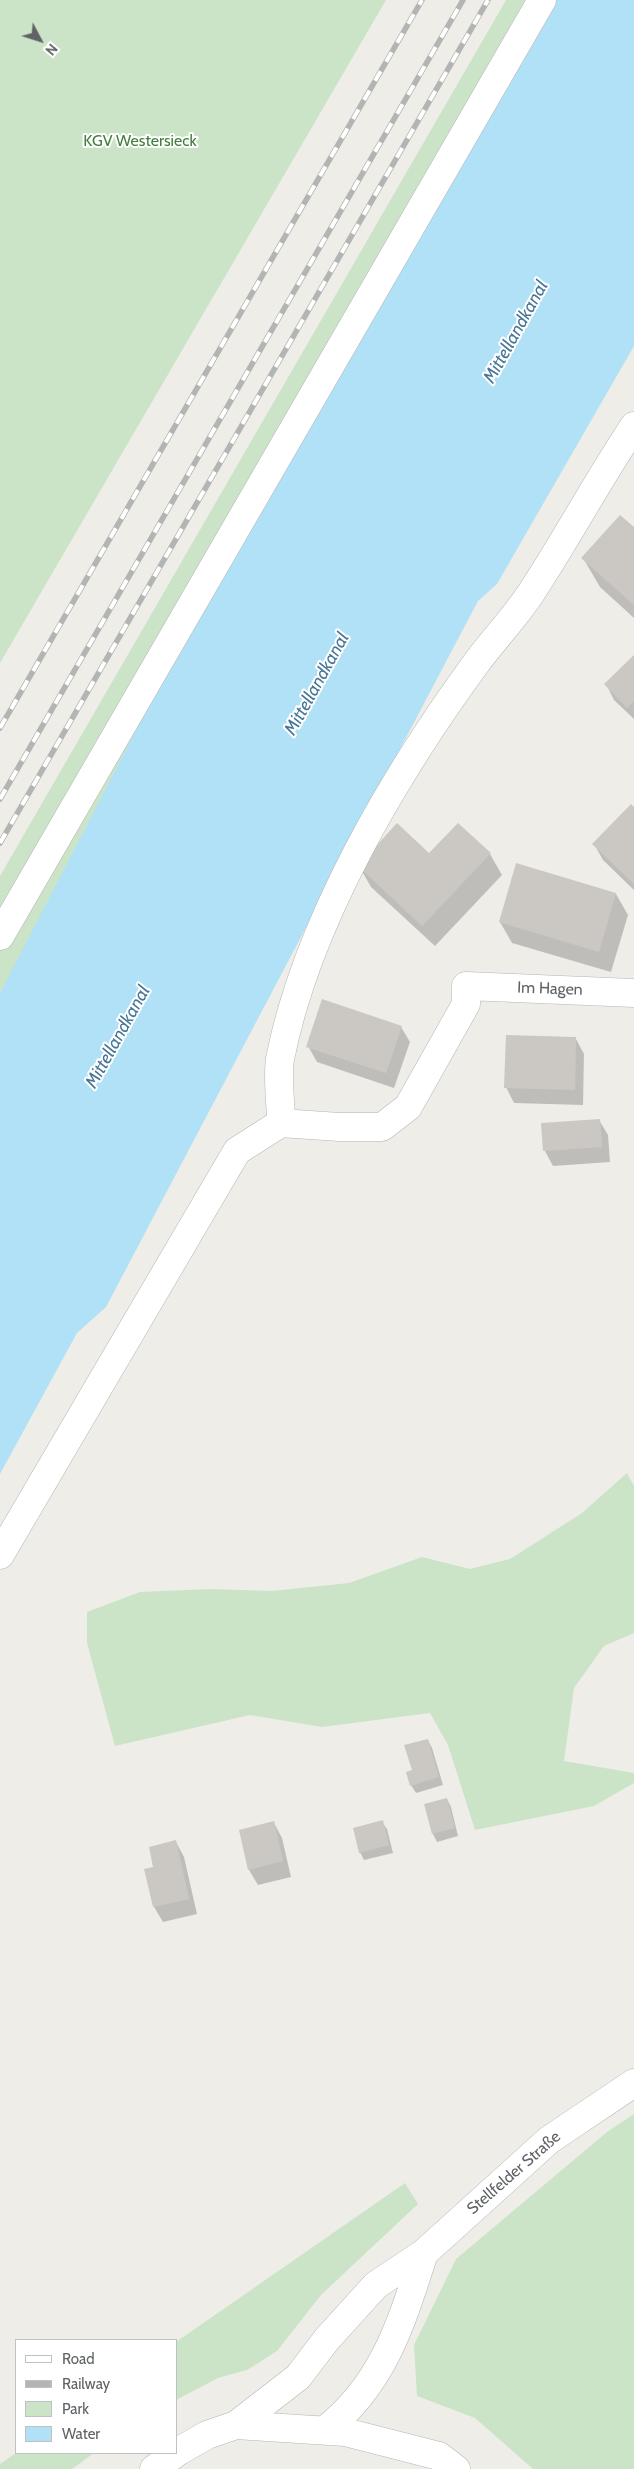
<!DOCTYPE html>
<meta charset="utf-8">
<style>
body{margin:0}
#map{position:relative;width:634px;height:2469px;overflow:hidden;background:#efede8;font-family:Cabin,sans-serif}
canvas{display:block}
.legend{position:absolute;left:15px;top:2339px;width:162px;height:115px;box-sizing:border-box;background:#fff;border:1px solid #bfc1c2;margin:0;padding:6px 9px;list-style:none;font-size:15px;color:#5f6366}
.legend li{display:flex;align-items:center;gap:10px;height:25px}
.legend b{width:25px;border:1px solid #bfc1c2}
.north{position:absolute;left:15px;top:15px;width:50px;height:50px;-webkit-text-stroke:4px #fff;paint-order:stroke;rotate:130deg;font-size:14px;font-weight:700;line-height:20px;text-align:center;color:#5f6366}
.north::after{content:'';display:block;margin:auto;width:18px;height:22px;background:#5f6366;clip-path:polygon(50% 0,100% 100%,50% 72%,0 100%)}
</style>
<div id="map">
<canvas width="634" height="2469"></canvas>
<ul class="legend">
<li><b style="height:6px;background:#fff"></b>Road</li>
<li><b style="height:6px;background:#b3b4b4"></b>Railway</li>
<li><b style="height:14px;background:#cbe4c7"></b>Park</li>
<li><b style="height:14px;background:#b1e1f7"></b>Water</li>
</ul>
<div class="north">N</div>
</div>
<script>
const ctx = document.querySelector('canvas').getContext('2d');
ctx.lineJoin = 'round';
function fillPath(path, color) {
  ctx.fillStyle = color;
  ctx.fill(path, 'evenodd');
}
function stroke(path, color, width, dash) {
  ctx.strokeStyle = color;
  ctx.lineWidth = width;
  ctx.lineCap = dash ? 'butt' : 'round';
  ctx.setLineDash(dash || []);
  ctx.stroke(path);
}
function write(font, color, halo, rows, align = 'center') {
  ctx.font = font + ' Cabin,sans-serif';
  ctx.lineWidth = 4;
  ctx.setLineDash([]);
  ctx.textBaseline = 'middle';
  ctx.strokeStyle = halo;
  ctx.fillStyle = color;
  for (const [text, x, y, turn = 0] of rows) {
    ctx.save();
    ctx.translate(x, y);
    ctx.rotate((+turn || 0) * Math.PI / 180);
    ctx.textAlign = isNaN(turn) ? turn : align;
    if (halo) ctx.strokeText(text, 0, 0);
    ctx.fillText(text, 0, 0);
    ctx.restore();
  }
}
const green = new Path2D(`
 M 0,0 L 386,0 L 0,663 Z
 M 506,0 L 556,0 L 0,993 L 0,876 Z
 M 627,1473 L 634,1486 L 634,1633 L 604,1646 L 574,1688 L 564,1761 L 634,1773 L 634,1783 L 594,1806 L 475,1830 L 448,1745 L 430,1713 L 322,1727 L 250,1715 L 115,1746 L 87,1643 L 87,1612 L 140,1592 L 210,1589 L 272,1591 L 349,1583 L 422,1557 L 470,1569 L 510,1559 L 582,1513 Z
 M 634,2114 L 634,2469 L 533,2469 L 475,2418 L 417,2396 L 414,2345 L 456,2259 L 607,2132 Z
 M 405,2183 L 418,2204 L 321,2295 L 277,2351 L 247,2370 L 218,2378 L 176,2400 L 176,2342 Z
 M 16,2453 L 94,2453 L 72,2469 L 0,2469 L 0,2464 Z`);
const water = new Path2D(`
 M 556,0 L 634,0 L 634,346 L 497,584 L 478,601 L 106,1307 L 77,1333 L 0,1474 L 0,993 L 200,607 Z`);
const shadow = new Path2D(`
 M 634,529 L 634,618 L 600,587 L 583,558 Z
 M 634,656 L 634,719 L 614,700 L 606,684 Z
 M 634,809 L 634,890 L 603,860 L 594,844 Z
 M 490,854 L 502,875 L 435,946 L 371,887 L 359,866 L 429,855 Z
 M 616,894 L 628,915 L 611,972 L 512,943 L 500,922 Z
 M 401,1027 L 410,1042 L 394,1088 L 317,1062 L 308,1046 Z
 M 576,1039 L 584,1054 L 583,1105 L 514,1103 L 506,1087 Z
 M 599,1120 L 608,1135 L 610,1162 L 553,1166 L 545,1151 Z
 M 428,1740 L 432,1748 L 443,1785 L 416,1793 L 411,1785 L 413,1771 Z
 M 447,1799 L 451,1807 L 458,1836 L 437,1842 L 433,1834 L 426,1805 Z
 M 382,1822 L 387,1829 L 393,1853 L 364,1860 L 360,1852 Z
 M 274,1823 L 282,1838 L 291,1877 L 258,1885 L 249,1870 Z
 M 176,1842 L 184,1857 L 197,1914 L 163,1922 L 154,1907 L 155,1868 Z`);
const building = new Path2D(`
 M 620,515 L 634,527 L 634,605 L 581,558 Z
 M 634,655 L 634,701 L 627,708 L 604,684 Z
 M 631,804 L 634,807 L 634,884 L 592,844 Z
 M 397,823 L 429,853 L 458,823 L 491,853 L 422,926 L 358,866 Z
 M 516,863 L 616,893 L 599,952 L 499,922 Z
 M 322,999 L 402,1026 L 386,1073 L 306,1047 Z
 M 506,1035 L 576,1037 L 575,1090 L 504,1088 Z
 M 600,1119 L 602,1147 L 543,1151 L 541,1123 Z
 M 428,1739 L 439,1777 L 410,1786 L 406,1772 L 412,1770 L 404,1745 Z
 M 447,1798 L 455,1828 L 432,1834 L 424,1804 Z
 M 383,1820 L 389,1845 L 359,1853 L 353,1828 Z
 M 274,1821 L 283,1861 L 248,1870 L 239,1830 Z
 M 176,1840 L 189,1899 L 153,1907 L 144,1869 L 153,1867 L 149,1847 Z`);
const minor = new Path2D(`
 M 0,936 L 542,0
 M 281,1123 C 281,1103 277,1079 280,1059 C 307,922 395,774 477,662 C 495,638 515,617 531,593 C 567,538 598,480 634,426
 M 0,1555 L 237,1151 L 281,1123 L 339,1127 L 382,1127 L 408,1107 L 466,1004 L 466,986 L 634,993
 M 236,2425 L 345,2432 L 439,2456 L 456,2469
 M 325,2430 C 384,2384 402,2321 424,2253
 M 154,2469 L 179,2451 L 207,2435 L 236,2425 L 298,2377 L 327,2339 L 376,2285 L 424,2253 L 549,2140 L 634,2083`);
const rail = new Path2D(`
 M 0,728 L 422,0
 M 0,799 L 463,0
 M 0,843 L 488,0`);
const parkNames = [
 ["KGV Westersieck",140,141]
];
const streetNames = [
 ["Im Hagen",550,989,2],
 ["Stellfelder Straße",514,2173,-41]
];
const waterNames = [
 ["Mittellandkanal",516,332,-61],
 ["Mittellandkanal",317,684,-61],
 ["Mittellandkanal",118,1037,-61]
];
fillPath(green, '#cbe4c7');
fillPath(water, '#b1e1f7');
fillPath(shadow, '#0003');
fillPath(building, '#cbc8c4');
stroke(minor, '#b3b5b8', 29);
stroke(minor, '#fff', 28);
stroke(rail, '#b3b4b4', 5.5);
stroke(rail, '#fff', 4, [11]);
write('16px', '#427f3e', '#fff', parkNames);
write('16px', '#5f6366', '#fff', streetNames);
write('italic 18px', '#477797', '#fff', waterNames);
</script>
